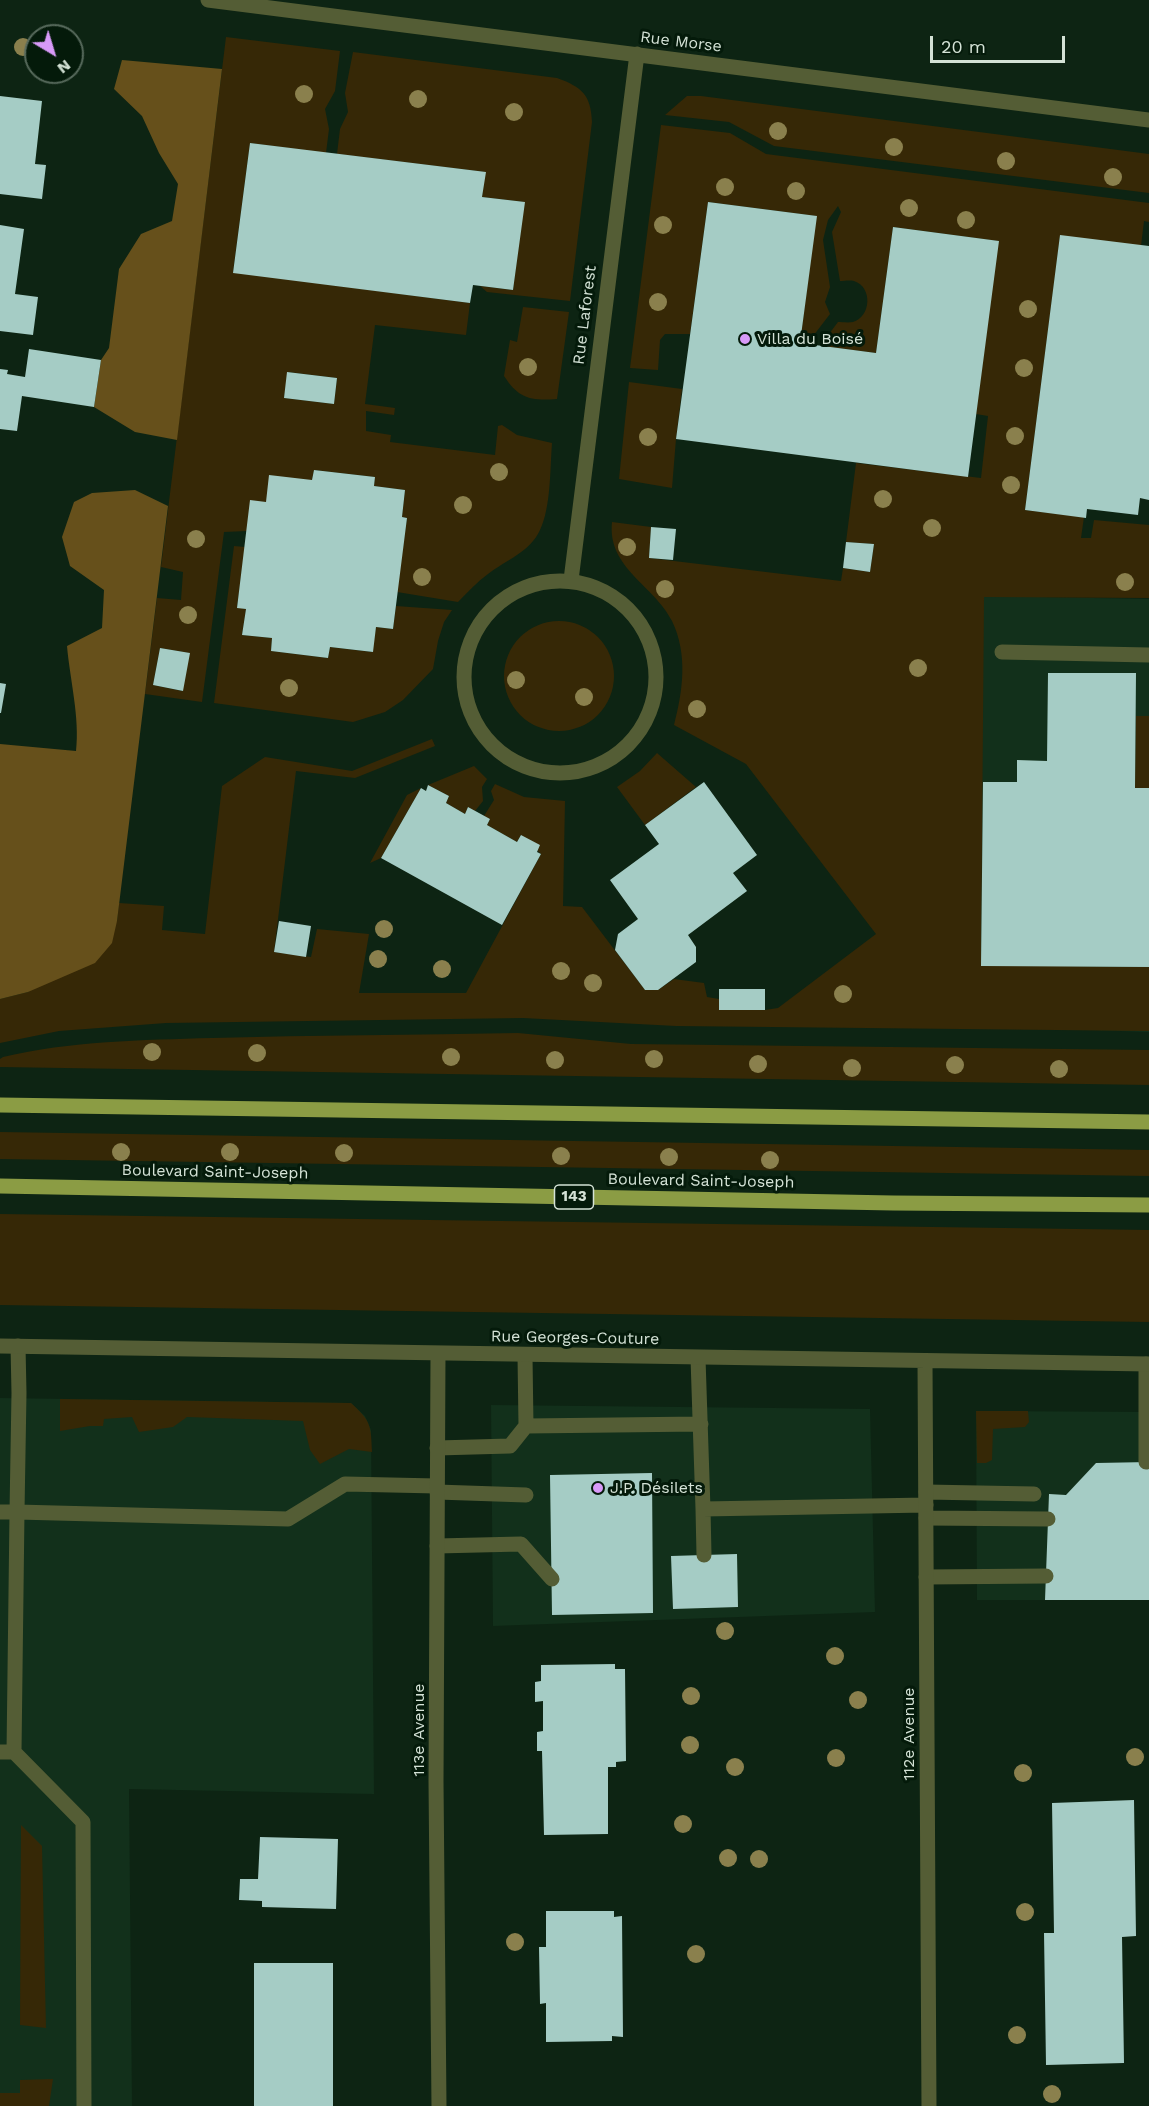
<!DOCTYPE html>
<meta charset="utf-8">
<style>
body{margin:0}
#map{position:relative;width:1149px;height:2106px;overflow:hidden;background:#0d2413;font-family:"Work Sans",sans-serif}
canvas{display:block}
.north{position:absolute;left:24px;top:24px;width:60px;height:60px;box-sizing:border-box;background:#041a0a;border:2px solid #576a5c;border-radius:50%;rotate:142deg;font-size:16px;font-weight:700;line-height:24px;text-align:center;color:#d4e2d6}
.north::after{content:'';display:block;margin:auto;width:21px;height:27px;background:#d89af8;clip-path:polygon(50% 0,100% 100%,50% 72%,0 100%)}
.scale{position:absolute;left:930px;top:36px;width:135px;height:27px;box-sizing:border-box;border:3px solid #d4e2d6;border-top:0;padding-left:8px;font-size:18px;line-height:21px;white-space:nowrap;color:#d4e2d6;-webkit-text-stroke:4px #041a0a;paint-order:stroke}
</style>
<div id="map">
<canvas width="1149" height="2106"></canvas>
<div class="north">N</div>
<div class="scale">20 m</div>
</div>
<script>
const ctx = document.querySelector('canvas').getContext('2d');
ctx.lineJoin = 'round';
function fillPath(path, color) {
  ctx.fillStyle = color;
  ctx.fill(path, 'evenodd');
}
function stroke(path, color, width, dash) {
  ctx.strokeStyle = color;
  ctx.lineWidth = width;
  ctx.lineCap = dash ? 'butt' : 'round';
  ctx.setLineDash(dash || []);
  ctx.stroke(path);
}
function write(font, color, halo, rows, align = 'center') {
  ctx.font = font + ' "Work Sans",sans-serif';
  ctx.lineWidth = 6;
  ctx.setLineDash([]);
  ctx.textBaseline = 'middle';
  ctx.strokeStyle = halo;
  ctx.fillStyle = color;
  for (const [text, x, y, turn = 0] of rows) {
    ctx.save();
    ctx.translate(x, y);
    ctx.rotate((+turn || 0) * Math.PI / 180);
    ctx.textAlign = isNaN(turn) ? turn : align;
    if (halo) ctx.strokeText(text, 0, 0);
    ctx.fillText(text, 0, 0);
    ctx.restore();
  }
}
const built = new Path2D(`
 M 984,596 L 1149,599 L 1149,1032 L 921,1024 Z
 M 0,1398 L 351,1403 L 365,1416 L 371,1430 L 374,1794 L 129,1789 L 132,2106 L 0,2106 Z
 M 491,1405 L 870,1409 L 875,1612 L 493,1626 Z
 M 976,1411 L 1149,1412 L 1149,1600 L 977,1600 Z`);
const green = new Path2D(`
 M 226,37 L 340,51 L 335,91 L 325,109 L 329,129 L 326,153 L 250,143 L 233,272 L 470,303 L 466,335 L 375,325 L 365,404 L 395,408 L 394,415 L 366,411 L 366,431 L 391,435 L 390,442 L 495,455 L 498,426 L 502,425 L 517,435 L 552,443 C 550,469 551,507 540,530 C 530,552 506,560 488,574 C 477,582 468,592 458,602 L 397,592 L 407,518 L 402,517 L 405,490 L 374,486 L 375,477 L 314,470 L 312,480 L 266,502 L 247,531 L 224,532 L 202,702 L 145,694 L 157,598 L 181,600 L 183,572 L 161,567 ZM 288,372 L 337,378 L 334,404 L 284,398 ZM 160,648 L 189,653 L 182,691 L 153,685 Z
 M 353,52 L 557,78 C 582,87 591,95 592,122 L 570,301 L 487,292 L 480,286 L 513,290 L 524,202 L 482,197 L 485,172 L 337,154 L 340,129 L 348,112 L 345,93 Z
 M 687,96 L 701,96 L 1149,154 L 1149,193 L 774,146 L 729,122 L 665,115 Z
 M 661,125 L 730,133 L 766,154 L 1149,203 L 1149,222 L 1144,221 L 1141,246 L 1060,236 L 1025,510 L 1084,517 L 1081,538 L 1091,538 L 1094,520 L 1149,525 L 1149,598 L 984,597 L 981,965 L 1149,967 L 1149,1031 L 676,1026 L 523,1018 L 166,1023 L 59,1031 L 0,1043 L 0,999 L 28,992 L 117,921 L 119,903 L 164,906 L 162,930 L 205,934 L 222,786 L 265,757 L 352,771 L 432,739 L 435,746 L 355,778 L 296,771 L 274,952 L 311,957 L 317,929 L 369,934 L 359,993 L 466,993 L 541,854 L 521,835 L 517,842 L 487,825 L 490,819 L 484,816 L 494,800 L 491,791 L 495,784 L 524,797 L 565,801 L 563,906 L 582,907 L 645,990 L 658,990 L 674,979 L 704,983 L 707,997 L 719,999 L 719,1010 L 765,1010 L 778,1008 L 876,934 L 746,764 L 674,725 C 683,691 688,654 672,621 C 654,585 607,568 612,522 L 651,527 L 649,558 L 841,581 L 843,568 L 870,572 L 874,544 L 846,542 L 856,463 L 981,478 L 988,416 L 976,414 L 998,241 L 893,227 L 876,353 L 820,346 L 838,322 C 842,322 848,323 853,322 C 871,317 873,287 854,281 C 850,280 844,281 840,281 L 832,232 L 841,212 L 838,206 L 828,220 L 823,240 L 830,287 L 825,302 L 830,314 L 807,344 L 800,343 L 816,216 L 708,202 L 690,334 L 665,334 L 660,340 L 658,370 L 630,368 Z
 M 523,307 L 569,312 L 557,399 C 531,401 519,399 504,376 L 510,340 L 517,342 Z
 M 629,382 L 682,389 L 676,439 L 672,488 L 619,479 Z
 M 234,546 L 245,547 L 237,607 L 246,609 L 242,635 L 272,638 L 271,651 L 328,658 L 330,647 L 372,652 L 376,627 L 393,629 L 396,606 L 452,610 L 444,622 L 438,641 L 433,669 L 403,700 L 385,712 L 353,722 L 214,703 Z
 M504 676a55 55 0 1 1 110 0a55 55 0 1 1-110 0Z
 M 1136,716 L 1149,716 L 1149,788 L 1135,788 Z
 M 657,753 L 696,787 L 645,825 L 617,787 L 640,771 Z
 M 474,766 L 487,779 L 482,787 L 483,801 L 475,811 L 468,807 L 465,814 L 446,803 L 449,796 L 428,785 Z
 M 421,788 L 381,858 L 370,863 L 407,795 Z
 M 518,1033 L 631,1044 L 1149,1050 L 1149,1085 L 0,1067 L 0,1059 L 3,1057 C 70,1041 142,1040 212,1038 C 314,1035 416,1035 518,1033 Z
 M 0,1132 L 1149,1150 L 1149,1176 L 0,1159 Z
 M 0,1214 L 1149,1230 L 1149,1322 L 0,1305 Z
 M 60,1399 L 351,1403 C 371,1421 371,1425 372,1452 L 349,1449 L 320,1464 L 310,1450 L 303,1421 L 187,1417 L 173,1427 L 139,1432 L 132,1417 L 104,1419 L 103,1426 L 90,1426 L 60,1431 Z
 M 976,1411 L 1028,1411 L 1029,1422 L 1025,1427 L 993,1429 L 992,1460 L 986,1463 L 977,1463 Z
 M 21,1825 L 42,1846 L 46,2028 L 20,2025 Z
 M 53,2079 L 49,2106 L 0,2106 L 0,2093 L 20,2093 L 20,2080 Z`);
const forest = new Path2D(`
 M 122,60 L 222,69 L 177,440 L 135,432 L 94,407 L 101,360 L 109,348 L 119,269 L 141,234 L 172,221 L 178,184 L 159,153 L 142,116 L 114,89 Z
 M 135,490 L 168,506 L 117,921 L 112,943 L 95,963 L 28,992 L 0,999 L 0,744 L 76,751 C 80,718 70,680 67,646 L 102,628 L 104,590 L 70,566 L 62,537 L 74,502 L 92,493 Z`);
const building = new Path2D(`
 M 0,96 L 42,101 L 35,164 L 46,165 L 42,199 L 0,194 Z
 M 250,143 L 486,172 L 482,197 L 525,202 L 513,290 L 473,285 L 470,303 L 233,273 Z
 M 708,202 L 817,216 L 800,343 L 876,353 L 893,227 L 999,241 L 968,477 L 676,439 Z
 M 0,225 L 24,229 L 15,294 L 38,297 L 33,335 L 0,331 Z
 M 1060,235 L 1149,246 L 1149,500 L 1140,498 L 1138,515 L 1087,509 L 1086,518 L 1025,510 Z
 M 29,349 L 101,360 L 94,407 L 22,396 L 17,431 L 0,429 L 0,369 L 8,370 L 7,374 L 25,377 Z
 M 287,372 L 337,378 L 334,404 L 284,398 Z
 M 314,470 L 375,477 L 374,486 L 405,490 L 402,517 L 407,518 L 393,629 L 376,627 L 373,652 L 330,647 L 328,658 L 271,651 L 272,638 L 242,635 L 246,609 L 237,608 L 250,500 L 266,502 L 269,475 L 312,480 Z
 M 651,527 L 676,529 L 673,560 L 649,558 Z
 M 846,542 L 874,544 L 870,572 L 843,568 Z
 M 160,648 L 190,653 L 183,691 L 153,685 Z
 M 1048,673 L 1136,673 L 1135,788 L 1149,788 L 1149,967 L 981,966 L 983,782 L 1017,782 L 1017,760 L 1047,761 Z
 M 0,683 L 6,684 L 1,713 L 0,713 Z
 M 704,782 L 757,855 L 733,873 L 747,891 L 688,935 L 696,947 L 696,962 L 658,990 L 645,990 L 615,950 L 618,934 L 638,919 L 610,880 L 659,844 L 645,825 Z
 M 428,785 L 449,796 L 446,803 L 465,814 L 468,807 L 490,819 L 487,825 L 517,842 L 521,835 L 540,845 L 537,852 L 541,854 L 502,925 L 381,858 L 421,788 L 426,791 Z
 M 279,921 L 311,926 L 306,957 L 274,952 Z
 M 719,989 L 765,989 L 765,1010 L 719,1010 Z
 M 1149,1462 L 1149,1600 L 1045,1600 L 1049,1494 L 1066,1495 L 1096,1463 Z
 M 652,1473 L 653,1613 L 552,1615 L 550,1475 Z
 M 737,1554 L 738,1607 L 673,1609 L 671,1556 Z
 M 615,1664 L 615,1669 L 625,1669 L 626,1761 L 616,1762 L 616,1767 L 608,1767 L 608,1834 L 544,1835 L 542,1751 L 537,1751 L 537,1732 L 543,1731 L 543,1701 L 535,1702 L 535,1682 L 541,1681 L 541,1665 Z
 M 1134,1800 L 1136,1936 L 1122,1937 L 1124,2063 L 1046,2065 L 1044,1933 L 1054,1933 L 1052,1803 Z
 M 260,1837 L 338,1839 L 336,1909 L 262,1907 L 262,1901 L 239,1900 L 240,1879 L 258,1879 Z
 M 546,1911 L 614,1911 L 614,1917 L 622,1916 L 623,2037 L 612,2036 L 612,2041 L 546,2042 L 546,2003 L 540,2004 L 539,1947 L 546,1947 Z
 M 254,1963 L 333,1963 L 333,2106 L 254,2106 Z`);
const lane = new Path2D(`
 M 1002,652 L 1149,655
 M 525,1356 L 526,1426 L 701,1424
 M 698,1358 L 703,1509 L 926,1505
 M 437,1448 L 510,1446 L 526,1426
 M 1146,1462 L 1146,1364
 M 437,1492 L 526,1495
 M 926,1492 L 1034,1494
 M 703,1509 L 704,1555
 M 0,1512 L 17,1512 L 19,1393 L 18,1346
 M 926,1518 L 1048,1519
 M 437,1546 L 521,1544 L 552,1579
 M 926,1577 L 1046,1576
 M 0,1752 L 14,1752 L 17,1512 L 288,1519 L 345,1484 L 437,1486
 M 14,1752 L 83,1822 L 84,2106`);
const street = new Path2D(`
 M 208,0 L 1149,120
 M 571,580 L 637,54
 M464 677a96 96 0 1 1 192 0a96 96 0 1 1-192 0Z
 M 0,1346 L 1149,1364
 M 438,1354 L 436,1781 L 439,2106
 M 925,1361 L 929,2106`);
const primary = new Path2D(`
 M 0,1105 L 1149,1122
 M 0,1186 L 893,1203 L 1149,1205`);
const trees = [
 [23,47],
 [304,94],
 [418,99],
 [514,112],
 [778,131],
 [894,147],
 [1006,161],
 [1113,177],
 [725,187],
 [796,191],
 [909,208],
 [966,220],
 [663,225],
 [658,302],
 [1028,309],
 [528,367],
 [1024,368],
 [1015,436],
 [648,437],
 [499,472],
 [1011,485],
 [883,499],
 [463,505],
 [932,528],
 [196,539],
 [627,547],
 [422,577],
 [1125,582],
 [665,589],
 [188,615],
 [918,668],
 [516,680],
 [289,688],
 [584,697],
 [697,709],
 [384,929],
 [378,959],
 [442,969],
 [561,971],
 [593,983],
 [843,994],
 [152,1052],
 [257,1053],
 [451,1057],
 [654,1059],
 [555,1060],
 [758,1064],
 [955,1065],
 [852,1068],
 [1059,1069],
 [121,1152],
 [230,1152],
 [344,1153],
 [561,1156],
 [669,1157],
 [770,1160],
 [725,1631],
 [835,1656],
 [691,1696],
 [858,1700],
 [690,1745],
 [1135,1757],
 [836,1758],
 [735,1767],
 [1023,1773],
 [683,1824],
 [728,1858],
 [759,1859],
 [1025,1912],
 [515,1942],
 [696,1954],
 [1017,2035],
 [1052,2094]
];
const markers = [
 [745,339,6,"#d89af8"],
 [598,1488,6,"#d89af8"]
];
const shields = [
 [574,1197,39]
];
const shieldNames = [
 ["143",574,1197]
];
const streetNames = [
 ["Rue Morse",681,42,7],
 ["Rue Laforest",585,315,-83],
 ["Boulevard Saint-Joseph",215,1172,1],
 ["Boulevard Saint-Joseph",701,1181,1],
 ["Rue Georges-Couture",575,1338,1],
 ["113e Avenue",419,1730,-90],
 ["112e Avenue",909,1734,-90]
];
const poiNames = [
 ["Villa du Boisé",757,339],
 ["J.P. Désilets",610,1488]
];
fillPath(built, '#12301b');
fillPath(green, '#362806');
fillPath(forest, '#66501b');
fillPath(building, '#a5ccc5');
stroke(lane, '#545d35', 15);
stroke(street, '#545d35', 15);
stroke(primary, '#8b9c44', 15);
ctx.fillStyle = '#8a804d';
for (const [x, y] of trees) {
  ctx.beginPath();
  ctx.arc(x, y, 9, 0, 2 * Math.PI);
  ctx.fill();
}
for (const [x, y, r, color] of markers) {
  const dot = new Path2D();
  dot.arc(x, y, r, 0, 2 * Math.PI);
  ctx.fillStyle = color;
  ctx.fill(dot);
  stroke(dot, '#041a0a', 2);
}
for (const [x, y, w] of shields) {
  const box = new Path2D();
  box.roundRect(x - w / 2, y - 12, w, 24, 4.5);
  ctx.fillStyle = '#041a0a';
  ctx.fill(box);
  stroke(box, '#d4e2d6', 1.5);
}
write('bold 15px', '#d4e2d6', null, shieldNames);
write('16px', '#d4e2d6', '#041a0a', streetNames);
write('16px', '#d4e2d6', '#041a0a', poiNames, 'left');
</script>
